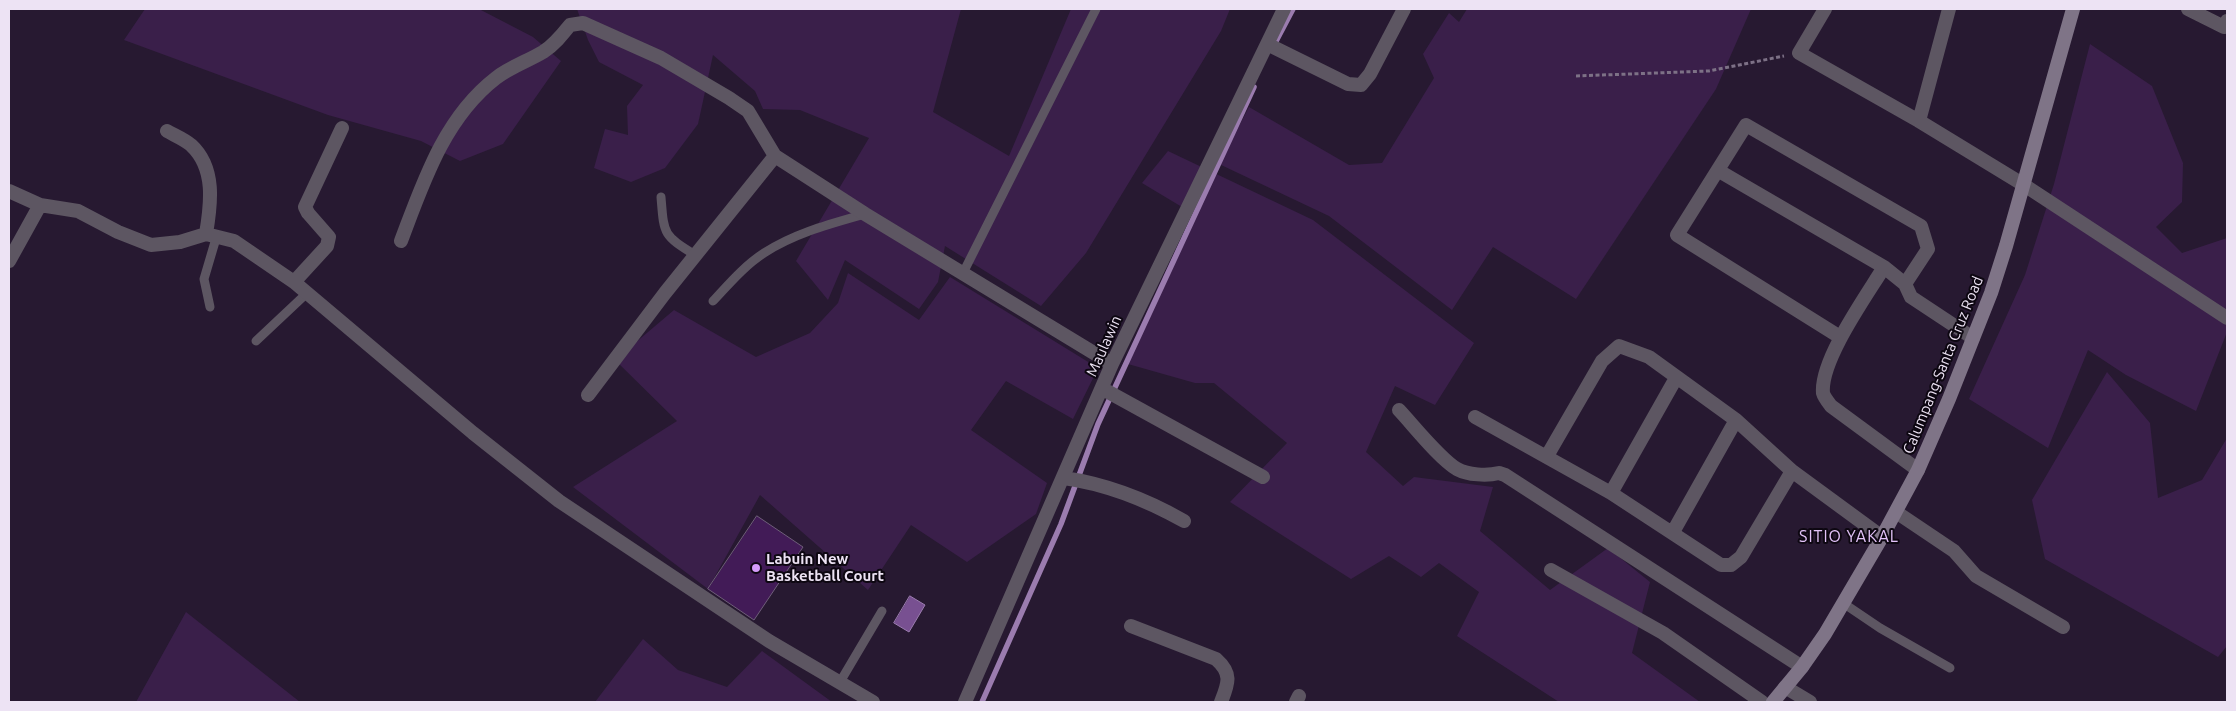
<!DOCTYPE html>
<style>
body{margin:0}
#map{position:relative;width:2236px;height:711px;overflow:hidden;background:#271931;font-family:Ubuntu,sans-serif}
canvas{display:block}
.frame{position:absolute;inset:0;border:10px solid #ede3f4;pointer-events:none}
</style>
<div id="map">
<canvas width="2236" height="711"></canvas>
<div class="frame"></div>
</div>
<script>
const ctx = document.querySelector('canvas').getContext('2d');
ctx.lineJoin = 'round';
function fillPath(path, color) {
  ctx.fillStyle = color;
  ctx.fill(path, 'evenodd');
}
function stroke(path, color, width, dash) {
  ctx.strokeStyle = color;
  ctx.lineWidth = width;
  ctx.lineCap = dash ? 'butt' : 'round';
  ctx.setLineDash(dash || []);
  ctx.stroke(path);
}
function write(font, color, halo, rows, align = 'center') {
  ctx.font = font + ' Ubuntu,sans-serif';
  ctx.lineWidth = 4;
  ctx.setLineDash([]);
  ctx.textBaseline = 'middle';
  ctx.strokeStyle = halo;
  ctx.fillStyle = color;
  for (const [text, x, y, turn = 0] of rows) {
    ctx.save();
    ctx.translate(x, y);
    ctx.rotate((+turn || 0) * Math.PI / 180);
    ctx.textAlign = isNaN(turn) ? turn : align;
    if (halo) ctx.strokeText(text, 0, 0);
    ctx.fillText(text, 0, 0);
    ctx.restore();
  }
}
const green = new Path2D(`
 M 145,9 L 479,9 L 533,37 L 561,61 L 503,144 L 460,161 L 421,141 L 328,115 L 124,40 Z
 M 577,9 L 961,9 L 933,112 L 1009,156 L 1071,9 L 1230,9 L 1221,31 L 1086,253 L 1041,306 L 945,246 L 938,282 L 919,309 L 845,260 L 828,300 L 796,261 L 869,138 L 800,110 L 763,109 L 755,91 L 713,55 L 698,124 L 665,168 L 631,182 L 594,168 L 605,129 L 628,135 L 627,106 L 643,85 L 599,62 L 588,40 Z
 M 1467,9 L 1751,9 L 1716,89 L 1576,299 L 1493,247 L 1452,310 L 1329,216 L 1219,164 L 1249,107 L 1349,165 L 1382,163 L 1434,78 L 1423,54 L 1449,13 L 1459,22 Z
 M 2090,44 L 2152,86 L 2183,163 L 2182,202 L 2156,227 L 2182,253 L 2227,238 L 2227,332 L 2196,411 L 2126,375 L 2088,350 L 2048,448 L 1969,399 L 2025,275 L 2054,184 Z
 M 1168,151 L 1313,220 L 1474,343 L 1435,405 L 1395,386 L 1366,452 L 1403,486 L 1414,477 L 1493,487 L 1480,531 L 1550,590 L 1608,548 L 1650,582 L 1632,653 L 1700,702 L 1559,702 L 1457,636 L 1479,592 L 1439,563 L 1421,577 L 1389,556 L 1351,579 L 1230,502 L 1287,443 L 1214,383 L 1195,383 L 1128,364 L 1197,216 L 1142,183 Z
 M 848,273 L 919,320 L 950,277 L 1098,368 L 1073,419 L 1006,381 L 971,430 L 1047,483 L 1036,514 L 967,562 L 911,525 L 868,590 L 760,495 L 708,589 L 573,487 L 677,421 L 615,360 L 674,310 L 756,357 L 810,333 L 838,303 Z
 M 2107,372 L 2150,423 L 2158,498 L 2202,480 L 2227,438 L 2227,646 L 2218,657 L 2045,559 L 2032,500 Z
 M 186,612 L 300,702 L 136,702 Z
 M 643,639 L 678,670 L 727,687 L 762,651 L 832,702 L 595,702 Z`);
const water = new Path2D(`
 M 910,596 L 925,605 L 909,632 L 894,623 Z`);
const stream = new Path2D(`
 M 1273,47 L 1293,9
 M 982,702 L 1061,524 L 1098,424 L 1254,87`);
const building = new Path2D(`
 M 757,516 L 803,547 L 754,620 L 708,589 Z`);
const path = new Path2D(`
 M 1576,76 L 1709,71 L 1784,56`);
const service = new Path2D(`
 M 661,197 C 664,235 663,235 695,255
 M 963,273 L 1096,9
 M 713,301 C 729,284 744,266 764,253 C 795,233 830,224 865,214
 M 210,307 L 204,279 L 217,235
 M 256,341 L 306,294
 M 1843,603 L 1880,628 L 1950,668
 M 840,682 L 882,611`);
const minor = new Path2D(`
 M 1825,9 L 1799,53 L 1919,121 L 2024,185 L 2227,318
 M 2188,9 L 2224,27 L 2227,21
 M 1267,44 L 1348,84 L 1361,85 L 1370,74 L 1404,9
 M 1919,121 L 1949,9
 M 167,131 C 174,135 184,139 191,145 C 216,168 211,204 206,234
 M 1719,171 L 1884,267 L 1905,284 L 1911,297 L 1973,338
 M 9,191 L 40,205 L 78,211 L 118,232 L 151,245 L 180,242 L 206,234 L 234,241 L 294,282 L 473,433 L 559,501 L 769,641 L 873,702
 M 401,241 C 423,183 444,118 496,78 C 510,67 528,61 543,52 C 554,45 562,35 570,25 L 583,23 L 661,58 L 729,98 L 748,111 L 775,156
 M 9,261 L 40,205
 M 1884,267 C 1867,295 1820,360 1823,393 C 1824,397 1828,402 1831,406 L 1918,470
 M 294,282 L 327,246 L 329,237 L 308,213 L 305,207 L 342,128
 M 1840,337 L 1677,235 L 1746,125 L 1921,226 L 1928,249 L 1905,284
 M 1103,389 L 1263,477
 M 588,395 L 665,293 L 775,156 L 865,214 L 1112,364
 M 1399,410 C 1414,426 1439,458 1457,469 C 1468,475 1487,476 1499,473 L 1505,475 L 1802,667
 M 1475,417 L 1611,493 L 1721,565 L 1731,565 L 1741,557 L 1792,471
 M 1547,456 L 1602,361 L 1619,346 L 1649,357 L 1736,420 L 1792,471 L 1882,537
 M 1064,478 C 1106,484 1147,500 1184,521
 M 1611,493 L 1676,378
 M 1896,512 L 1954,551 L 1976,576 L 2063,627
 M 1673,532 L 1736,420
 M 1551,570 L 1663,633 L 1762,702
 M 1131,626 L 1216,659 C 1233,674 1228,684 1221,702
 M 1785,687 L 1810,702
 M 965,702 L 1112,364 L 1284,9
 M 1296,702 L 1299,696`);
const secondary = new Path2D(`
 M 1773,702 L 1802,667 L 1825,634 L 1882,537 L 1918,470 L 1949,399 L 1991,293 L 2006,246 L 2073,9`);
const markers = [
 [756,568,5,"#d59bfa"]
];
const streetNames = [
 ["Maulawin",1104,346,-66],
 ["Calumpang-Santa Cruz Road",1943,365,-68]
];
const poiNames = [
 ["Labuin New",766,559],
 ["Basketball Court",766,576]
];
const neighbourhoodNames = [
 ["SITIO YAKAL",1849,537]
];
fillPath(green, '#3a1f4a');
fillPath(water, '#785091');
stroke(water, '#9b7caf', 1);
stroke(stream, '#9b7caf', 5.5);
fillPath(building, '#421b57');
stroke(building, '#6f5e7a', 1);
stroke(path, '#7d7186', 3, [4, 2.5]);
stroke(service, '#5d5662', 9);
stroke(minor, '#5d5662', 14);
stroke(secondary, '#7f7487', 14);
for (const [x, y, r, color] of markers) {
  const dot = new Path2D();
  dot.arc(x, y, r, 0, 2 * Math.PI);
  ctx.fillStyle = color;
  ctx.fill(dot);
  stroke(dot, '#0d0711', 2);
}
write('15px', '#ede3f4', '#0d0711', streetNames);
write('bold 15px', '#ede3f4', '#0d0711', poiNames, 'left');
ctx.letterSpacing = '1px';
write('16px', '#e3c3f9', '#0d0711', neighbourhoodNames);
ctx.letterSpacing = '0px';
</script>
